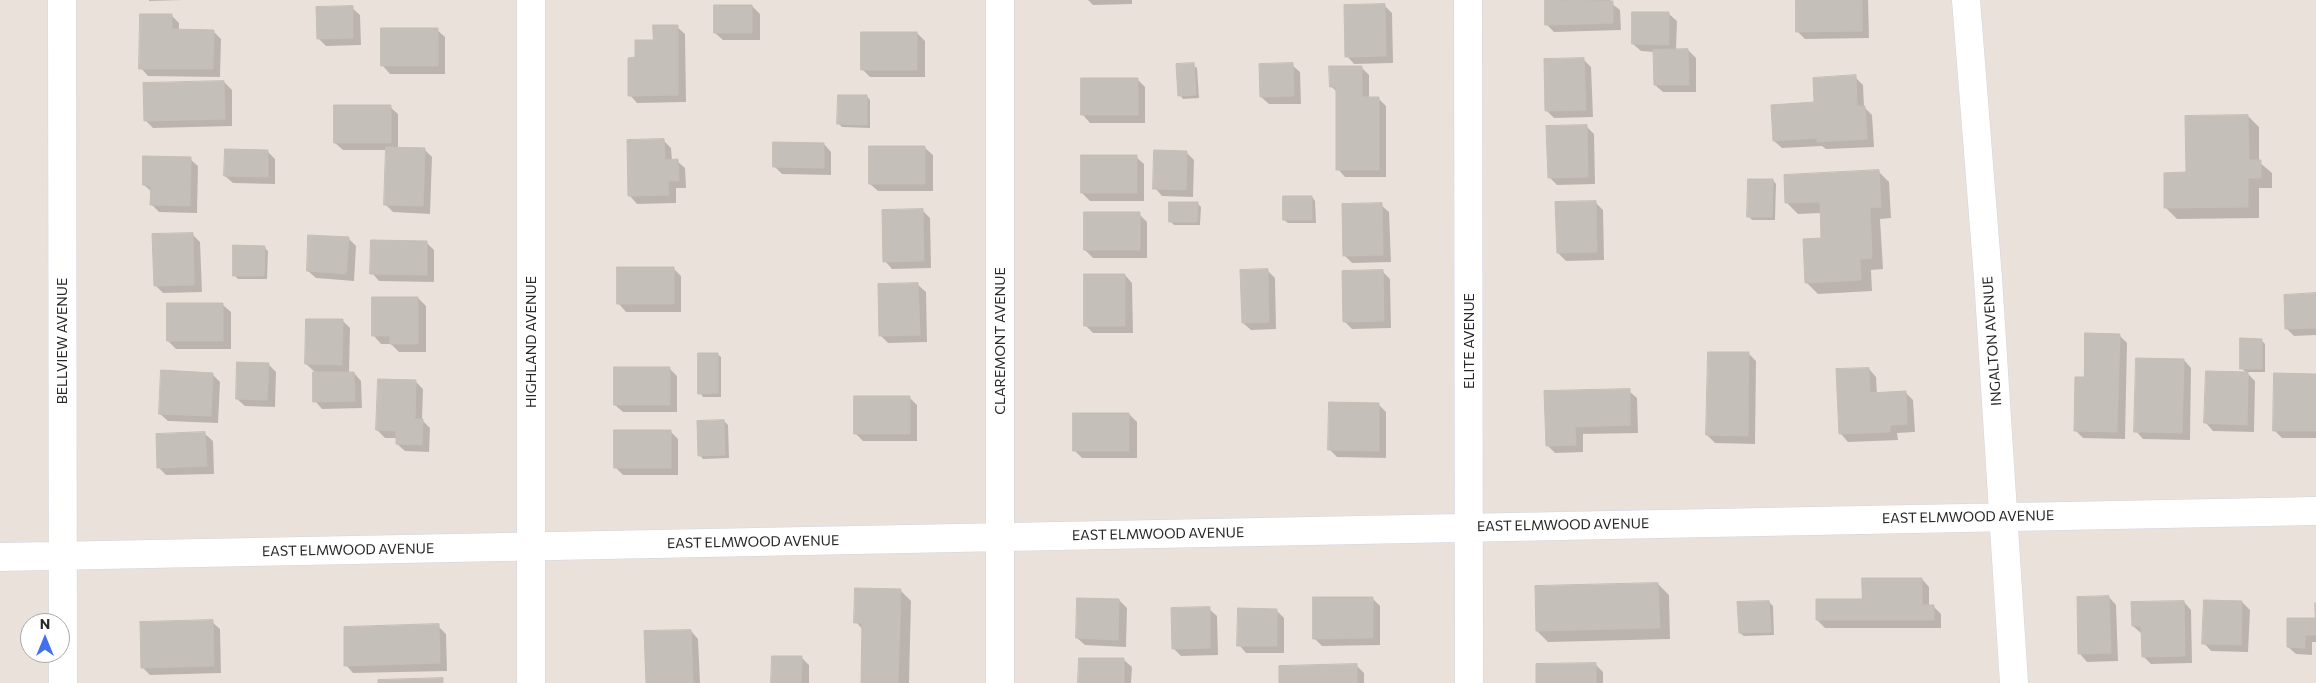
<!DOCTYPE html>
<style>
body{margin:0}
#map{position:relative;width:2316px;height:683px;overflow:hidden;background:#eae2da;font-family:Commissioner,sans-serif}
canvas{display:block}
.north{position:absolute;left:20px;top:613px;width:50px;height:50px;box-sizing:border-box;background:#fff;border:1px solid #a9a9a9;border-radius:50%;rotate:0deg;font-size:14px;font-weight:700;line-height:20px;text-align:center;color:#282828}
.north::after{content:'';display:block;margin:auto;width:18px;height:22px;background:#4271ef;clip-path:polygon(50% 0,100% 100%,50% 72%,0 100%)}
</style>
<div id="map">
<canvas width="2316" height="683"></canvas>
<div class="north">N</div>
</div>
<script>
const ctx = document.querySelector('canvas').getContext('2d');
ctx.lineJoin = 'round';
function fillPath(path, color) {
  ctx.fillStyle = color;
  ctx.fill(path, 'evenodd');
}
function stroke(path, color, width, dash) {
  ctx.strokeStyle = color;
  ctx.lineWidth = width;
  ctx.lineCap = dash ? 'butt' : 'round';
  ctx.setLineDash(dash || []);
  ctx.stroke(path);
}
function write(font, color, halo, rows, align = 'center') {
  ctx.font = font + ' Commissioner,sans-serif';
  ctx.lineWidth = 4;
  ctx.setLineDash([]);
  ctx.textBaseline = 'middle';
  ctx.strokeStyle = halo;
  ctx.fillStyle = color;
  for (const [text, x, y, turn = 0] of rows) {
    ctx.save();
    ctx.translate(x, y);
    ctx.rotate((+turn || 0) * Math.PI / 180);
    ctx.textAlign = isNaN(turn) ? turn : align;
    if (halo) ctx.strokeText(text, 0, 0);
    ctx.fillText(text, 0, 0);
    ctx.restore();
  }
}
const shadow = new Path2D(`
 M 149,0 L 183,0 L 149,1 Z
 M 1088,0 L 1132,0 L 1132,4 L 1093,5 Z
 M 1546,0 L 1610,0 L 1611,3 L 1620,10 L 1621,30 L 1554,32 L 1546,24 Z
 M 1797,0 L 1868,0 L 1869,38 L 1805,39 L 1797,31 Z
 M 1384,5 L 1392,13 L 1393,63 L 1354,64 L 1347,56 Z
 M 752,6 L 760,14 L 760,40 L 723,40 L 715,33 Z
 M 352,8 L 360,15 L 361,45 L 326,46 L 318,38 Z
 M 1669,14 L 1677,21 L 1676,51 L 1688,50 L 1696,58 L 1696,92 L 1663,92 L 1655,85 L 1654,52 L 1641,51 L 1633,44 Z
 M 172,16 L 179,23 L 179,31 L 213,31 L 221,39 L 220,77 L 148,76 L 141,68 Z
 M 677,27 L 685,34 L 686,102 L 637,103 L 630,95 L 636,58 L 654,41 Z
 M 437,30 L 445,37 L 445,74 L 390,74 L 383,66 Z
 M 917,33 L 925,41 L 925,77 L 870,77 L 862,69 Z
 M 1584,60 L 1591,67 L 1593,117 L 1554,118 L 1546,110 Z
 M 1193,65 L 1197,68 L 1199,98 L 1183,99 L 1180,95 Z
 M 1292,65 L 1300,72 L 1301,104 L 1269,104 L 1261,97 Z
 M 1361,67 L 1369,75 L 1369,98 L 1378,98 L 1386,106 L 1386,177 L 1345,177 L 1338,169 L 1337,92 L 1331,86 Z
 M 1855,77 L 1863,85 L 1864,107 L 1872,115 L 1874,147 L 1826,149 L 1822,146 L 1782,148 L 1774,141 L 1816,103 Z
 M 1137,79 L 1145,87 L 1145,123 L 1090,123 L 1083,115 Z
 M 224,82 L 232,90 L 232,126 L 153,128 L 145,120 Z
 M 867,96 L 870,100 L 870,128 L 842,127 L 839,124 Z
 M 390,107 L 398,114 L 398,148 L 425,150 L 432,157 L 430,214 L 393,212 L 385,204 L 387,150 L 343,150 L 335,143 Z
 M 2248,116 L 2259,127 L 2259,162 L 2272,173 L 2272,188 L 2259,188 L 2259,218 L 2177,219 L 2165,207 L 2187,173 Z
 M 1586,126 L 1594,134 L 1595,184 L 1557,185 L 1549,177 Z
 M 663,140 L 671,148 L 672,161 L 677,161 L 685,168 L 686,188 L 676,188 L 676,203 L 637,204 L 630,196 Z
 M 824,144 L 831,152 L 831,175 L 782,174 L 774,166 Z
 M 925,148 L 933,155 L 933,191 L 878,191 L 870,184 Z
 M 268,152 L 275,159 L 275,184 L 233,183 L 225,176 Z
 M 1187,153 L 1194,160 L 1193,197 L 1162,196 L 1155,188 Z
 M 1136,157 L 1144,164 L 1144,201 L 1090,201 L 1082,193 Z
 M 190,159 L 198,166 L 197,213 L 159,212 L 151,204 L 152,192 L 144,185 Z
 M 1878,171 L 1889,182 L 1891,218 L 1880,219 L 1883,269 L 1871,270 L 1872,291 L 1818,294 L 1807,283 L 1823,239 L 1821,213 L 1798,214 L 1787,203 Z
 M 1773,180 L 1776,184 L 1775,220 L 1752,220 L 1748,216 Z
 M 1312,197 L 1315,201 L 1316,223 L 1288,223 L 1284,220 Z
 M 1595,202 L 1603,210 L 1604,260 L 1566,261 L 1558,253 Z
 M 1197,203 L 1201,207 L 1200,225 L 1174,225 L 1170,221 Z
 M 1381,205 L 1389,212 L 1391,262 L 1352,263 L 1344,255 Z
 M 922,210 L 930,218 L 931,268 L 892,269 L 885,261 Z
 M 1139,214 L 1147,222 L 1147,258 L 1093,258 L 1085,250 Z
 M 192,234 L 200,242 L 202,292 L 163,293 L 155,285 Z
 M 348,238 L 356,246 L 354,281 L 316,278 L 308,271 Z
 M 427,243 L 434,250 L 434,282 L 379,281 L 372,273 Z
 M 264,247 L 268,251 L 267,279 L 238,279 L 234,275 Z
 M 673,268 L 681,276 L 681,312 L 626,312 L 619,304 Z
 M 1267,270 L 1275,278 L 1276,329 L 1251,330 L 1243,323 Z
 M 1382,271 L 1390,279 L 1391,328 L 1352,329 L 1345,322 Z
 M 1125,275 L 1132,283 L 1133,333 L 1093,333 L 1085,325 Z
 M 918,285 L 926,292 L 927,342 L 888,343 L 880,335 Z
 M 2316,295 L 2316,335 L 2294,336 L 2286,328 Z
 M 418,298 L 426,306 L 426,352 L 399,352 L 391,344 L 381,344 L 374,336 Z
 M 223,305 L 231,312 L 231,349 L 176,349 L 168,341 Z
 M 342,320 L 350,328 L 349,373 L 354,373 L 361,381 L 362,408 L 322,409 L 315,401 L 316,373 L 306,364 Z
 M 2119,335 L 2127,343 L 2125,439 L 2083,438 L 2075,430 L 2085,379 Z
 M 2261,340 L 2265,344 L 2265,372 L 2246,372 L 2255,381 L 2254,432 L 2213,431 L 2206,423 L 2247,373 L 2241,368 Z
 M 1748,353 L 1756,361 L 1755,444 L 1715,443 L 1707,435 Z
 M 717,354 L 721,357 L 721,397 L 703,397 L 700,393 Z
 M 2184,360 L 2191,368 L 2190,440 L 2143,439 L 2136,431 Z
 M 268,364 L 276,372 L 275,407 L 245,406 L 237,399 Z
 M 669,368 L 677,376 L 677,412 L 623,412 L 615,405 Z
 M 1869,369 L 1876,377 L 1877,394 L 1905,392 L 1913,400 L 1915,432 L 1897,433 L 1898,440 L 1848,442 L 1841,434 Z
 M 212,374 L 220,382 L 218,423 L 168,421 L 160,414 Z
 M 2316,375 L 2316,438 L 2282,438 L 2274,430 Z
 M 416,382 L 423,389 L 422,420 L 430,428 L 429,452 L 405,451 L 397,444 L 397,438 L 385,438 L 377,430 Z
 M 1629,391 L 1637,398 L 1638,433 L 1583,434 L 1583,452 L 1555,453 L 1547,445 Z
 M 909,397 L 917,405 L 917,441 L 863,441 L 855,433 Z
 M 1378,404 L 1386,412 L 1386,458 L 1337,457 L 1330,450 Z
 M 1129,414 L 1137,422 L 1137,458 L 1082,458 L 1074,450 Z
 M 724,421 L 728,425 L 729,458 L 703,459 L 700,455 Z
 M 670,431 L 678,439 L 678,475 L 623,475 L 615,467 Z
 M 205,434 L 213,441 L 214,474 L 166,475 L 158,467 Z
 M 1922,579 L 1929,587 L 1929,606 L 1933,606 L 1941,614 L 1941,628 L 1825,628 L 1817,620 L 1864,600 Z
 M 1658,584 L 1669,595 L 1670,639 L 1548,642 L 1537,631 Z
 M 900,590 L 911,601 L 909,683 L 862,683 L 863,630 L 856,622 Z
 M 2109,597 L 2116,605 L 2118,661 L 2087,662 L 2080,654 Z
 M 1372,598 L 1380,606 L 1380,645 L 1322,646 L 1314,638 Z
 M 1119,600 L 1127,608 L 1126,647 L 1085,645 L 1077,638 Z
 M 1769,602 L 1773,606 L 1774,635 L 1744,636 L 1740,633 Z
 M 2184,602 L 2191,610 L 2192,663 L 2151,664 L 2143,656 L 2142,634 L 2133,626 Z
 M 2242,602 L 2250,610 L 2248,652 L 2211,651 L 2204,643 Z
 M 1209,609 L 1217,616 L 1218,655 L 1181,656 L 1173,648 Z
 M 1276,610 L 1284,618 L 1284,653 L 1246,653 L 1239,645 Z
 M 2288,620 L 2316,620 L 2316,642 L 2312,642 L 2312,655 L 2296,654 L 2288,647 Z
 M 212,622 L 220,629 L 221,673 L 150,675 L 142,667 Z
 M 438,626 L 446,634 L 447,671 L 353,673 L 346,665 Z
 M 691,631 L 698,639 L 700,683 L 647,683 Z
 M 802,658 L 809,665 L 809,683 L 773,683 Z
 M 1124,660 L 1132,667 L 1131,683 L 1080,683 Z
 M 1596,665 L 1603,672 L 1603,683 L 1538,683 Z
 M 1357,666 L 1364,673 L 1364,683 L 1280,683 Z`);
const building = new Path2D(`
 M 1545,0 L 1613,1 L 1613,23 L 1545,25 Z
 M 1796,0 L 1862,0 L 1862,31 L 1796,32 Z
 M 1385,4 L 1386,56 L 1345,57 L 1344,5 Z
 M 714,5 L 752,5 L 752,33 L 714,33 Z
 M 353,6 L 353,38 L 317,39 L 316,7 Z
 M 1632,12 L 1669,12 L 1669,45 L 1632,44 Z
 M 140,14 L 172,14 L 172,29 L 214,30 L 213,69 L 139,69 Z
 M 653,25 L 678,25 L 678,95 L 628,96 L 628,58 L 635,57 L 635,40 L 653,40 Z
 M 381,28 L 438,28 L 438,66 L 381,66 Z
 M 861,32 L 917,32 L 917,70 L 861,70 Z
 M 1688,49 L 1689,85 L 1654,85 L 1653,50 Z
 M 1584,58 L 1586,110 L 1545,111 L 1544,59 Z
 M 1194,63 L 1196,95 L 1178,96 L 1176,64 Z
 M 1293,63 L 1294,96 L 1260,97 L 1259,64 Z
 M 1329,66 L 1362,66 L 1362,97 L 1379,97 L 1379,170 L 1336,170 L 1336,87 L 1330,87 Z
 M 1856,75 L 1857,106 L 1865,106 L 1867,139 L 1817,142 L 1817,138 L 1773,141 L 1771,105 L 1814,102 L 1813,78 Z
 M 1081,78 L 1138,78 L 1138,115 L 1081,115 Z
 M 224,81 L 225,119 L 144,121 L 143,83 Z
 M 838,95 L 867,95 L 867,125 L 837,124 Z
 M 334,105 L 391,105 L 391,143 L 334,143 Z
 M 2248,115 L 2249,160 L 2261,160 L 2261,178 L 2248,178 L 2248,207 L 2164,208 L 2164,173 L 2186,172 L 2185,116 Z
 M 1587,125 L 1588,177 L 1548,178 L 1546,126 Z
 M 664,139 L 665,160 L 678,159 L 679,181 L 668,181 L 669,195 L 628,196 L 627,140 Z
 M 773,142 L 824,143 L 824,168 L 773,167 Z
 M 869,146 L 925,146 L 925,184 L 869,184 Z
 M 386,147 L 425,148 L 423,206 L 384,205 Z
 M 225,149 L 268,150 L 268,177 L 224,176 Z
 M 1154,150 L 1187,151 L 1186,190 L 1153,189 Z
 M 1081,155 L 1137,155 L 1137,193 L 1081,193 Z
 M 143,156 L 191,157 L 190,206 L 150,205 L 151,186 L 143,185 Z
 M 1879,170 L 1881,207 L 1870,208 L 1872,258 L 1860,259 L 1861,280 L 1805,283 L 1803,239 L 1821,238 L 1820,202 L 1785,203 L 1784,175 Z
 M 1748,179 L 1773,179 L 1772,217 L 1747,217 Z
 M 1283,196 L 1312,196 L 1312,220 L 1283,220 Z
 M 1596,201 L 1597,252 L 1557,253 L 1555,202 Z
 M 1169,202 L 1198,202 L 1197,222 L 1169,222 Z
 M 1382,203 L 1383,255 L 1343,256 L 1342,204 Z
 M 923,209 L 924,261 L 883,262 L 882,210 Z
 M 1084,212 L 1140,212 L 1140,250 L 1084,250 Z
 M 193,233 L 194,285 L 154,286 L 152,234 Z
 M 308,235 L 349,237 L 346,274 L 307,271 Z
 M 371,240 L 427,241 L 427,275 L 370,274 Z
 M 233,245 L 265,246 L 264,276 L 233,276 Z
 M 617,267 L 674,267 L 674,304 L 617,304 Z
 M 1268,269 L 1269,322 L 1242,323 L 1240,270 Z
 M 1383,270 L 1384,321 L 1343,322 L 1342,271 Z
 M 1084,274 L 1125,274 L 1125,326 L 1084,326 Z
 M 918,283 L 920,335 L 879,336 L 878,284 Z
 M 2316,293 L 2316,328 L 2285,329 L 2284,295 Z
 M 372,297 L 418,297 L 418,344 L 390,344 L 390,336 L 372,336 Z
 M 167,303 L 223,303 L 223,341 L 167,341 Z
 M 306,319 L 343,319 L 342,365 L 305,364 Z
 M 2085,333 L 2120,334 L 2117,432 L 2074,431 L 2075,377 L 2084,377 Z
 M 2240,338 L 2262,339 L 2262,369 L 2240,369 Z
 M 1708,352 L 1749,352 L 1748,436 L 1706,435 Z
 M 698,353 L 718,353 L 718,393 L 698,394 Z
 M 2136,358 L 2184,359 L 2182,433 L 2134,432 Z
 M 237,362 L 269,363 L 267,400 L 236,399 Z
 M 614,367 L 670,367 L 670,405 L 614,405 Z
 M 1869,368 L 1870,393 L 1906,391 L 1907,424 L 1890,425 L 1890,432 L 1839,434 L 1836,369 Z
 M 161,370 L 213,373 L 211,416 L 159,414 Z
 M 2206,371 L 2248,372 L 2247,425 L 2204,423 Z
 M 313,372 L 354,372 L 355,401 L 313,402 Z
 M 2274,373 L 2316,374 L 2316,431 L 2273,431 Z
 M 378,379 L 416,380 L 415,419 L 423,419 L 422,445 L 396,444 L 396,431 L 376,430 Z
 M 1630,389 L 1630,425 L 1575,427 L 1576,445 L 1546,446 L 1544,391 Z
 M 854,396 L 910,396 L 910,434 L 854,434 Z
 M 1329,402 L 1379,403 L 1379,451 L 1328,450 Z
 M 1073,413 L 1129,413 L 1129,451 L 1073,451 Z
 M 724,420 L 725,455 L 698,456 L 697,421 Z
 M 614,430 L 671,430 L 671,468 L 614,468 Z
 M 205,432 L 207,466 L 157,468 L 156,434 Z
 M 1862,578 L 1922,578 L 1922,605 L 1934,605 L 1934,620 L 1816,620 L 1816,599 L 1862,599 Z
 M 1658,583 L 1660,628 L 1536,631 L 1535,586 Z
 M 855,588 L 901,589 L 898,683 L 861,683 L 862,623 L 854,623 Z
 M 2109,596 L 2111,653 L 2078,654 L 2077,597 Z
 M 1313,597 L 1373,597 L 1373,638 L 1313,639 Z
 M 1077,598 L 1119,599 L 1118,640 L 1076,638 Z
 M 2204,600 L 2242,601 L 2241,645 L 2202,644 Z
 M 1769,601 L 1771,632 L 1739,633 L 1737,602 Z
 M 2184,601 L 2185,656 L 2142,657 L 2141,626 L 2132,626 L 2131,602 Z
 M 2315,603 L 2316,635 L 2305,635 L 2305,648 L 2287,647 L 2287,618 L 2315,618 Z
 M 1210,607 L 1210,648 L 1172,649 L 1171,608 Z
 M 1238,608 L 1277,609 L 1277,646 L 1237,646 Z
 M 213,620 L 214,666 L 141,668 L 140,622 Z
 M 439,624 L 440,663 L 344,666 L 344,627 Z
 M 691,630 L 693,683 L 646,683 L 644,631 Z
 M 772,656 L 802,656 L 801,683 L 771,683 Z
 M 1079,658 L 1124,658 L 1124,683 L 1078,683 Z
 M 1596,663 L 1596,683 L 1536,683 L 1536,664 Z
 M 1357,664 L 1357,683 L 1279,683 L 1279,666 Z
 M 443,678 L 443,683 L 378,683 L 378,680 Z`);
const minor = new Path2D(`
 M 62,0 L 63,683
 M 1000,0 L 1000,683
 M 1468,0 L 1469,683
 M 1966,0 L 1988,278 L 2014,683
 M 0,557 L 2316,511
 M 531,683 L 531,0`);
const streetNames = [
 ["BELLVIEW AVENUE",62,341,-90],
 ["CLAREMONT AVENUE",1000,341,-90],
 ["ELITE AVENUE",1469,341,-90],
 ["INGALTON AVENUE",1992,341,-94],
 ["HIGHLAND AVENUE",531,342,-90],
 ["EAST ELMWOOD AVENUE",1968,517,-1],
 ["EAST ELMWOOD AVENUE",1563,525,-1],
 ["EAST ELMWOOD AVENUE",1158,534,-1],
 ["EAST ELMWOOD AVENUE",753,542,-1],
 ["EAST ELMWOOD AVENUE",348,550,-1]
];
fillPath(shadow, '#0003');
fillPath(building, '#c5bfba');
stroke(building, '#c5beb4', 1);
stroke(minor, '#d0d4e0', 29);
stroke(minor, '#fff', 28);
write('14px', '#282828', '#fff', streetNames);
</script>
